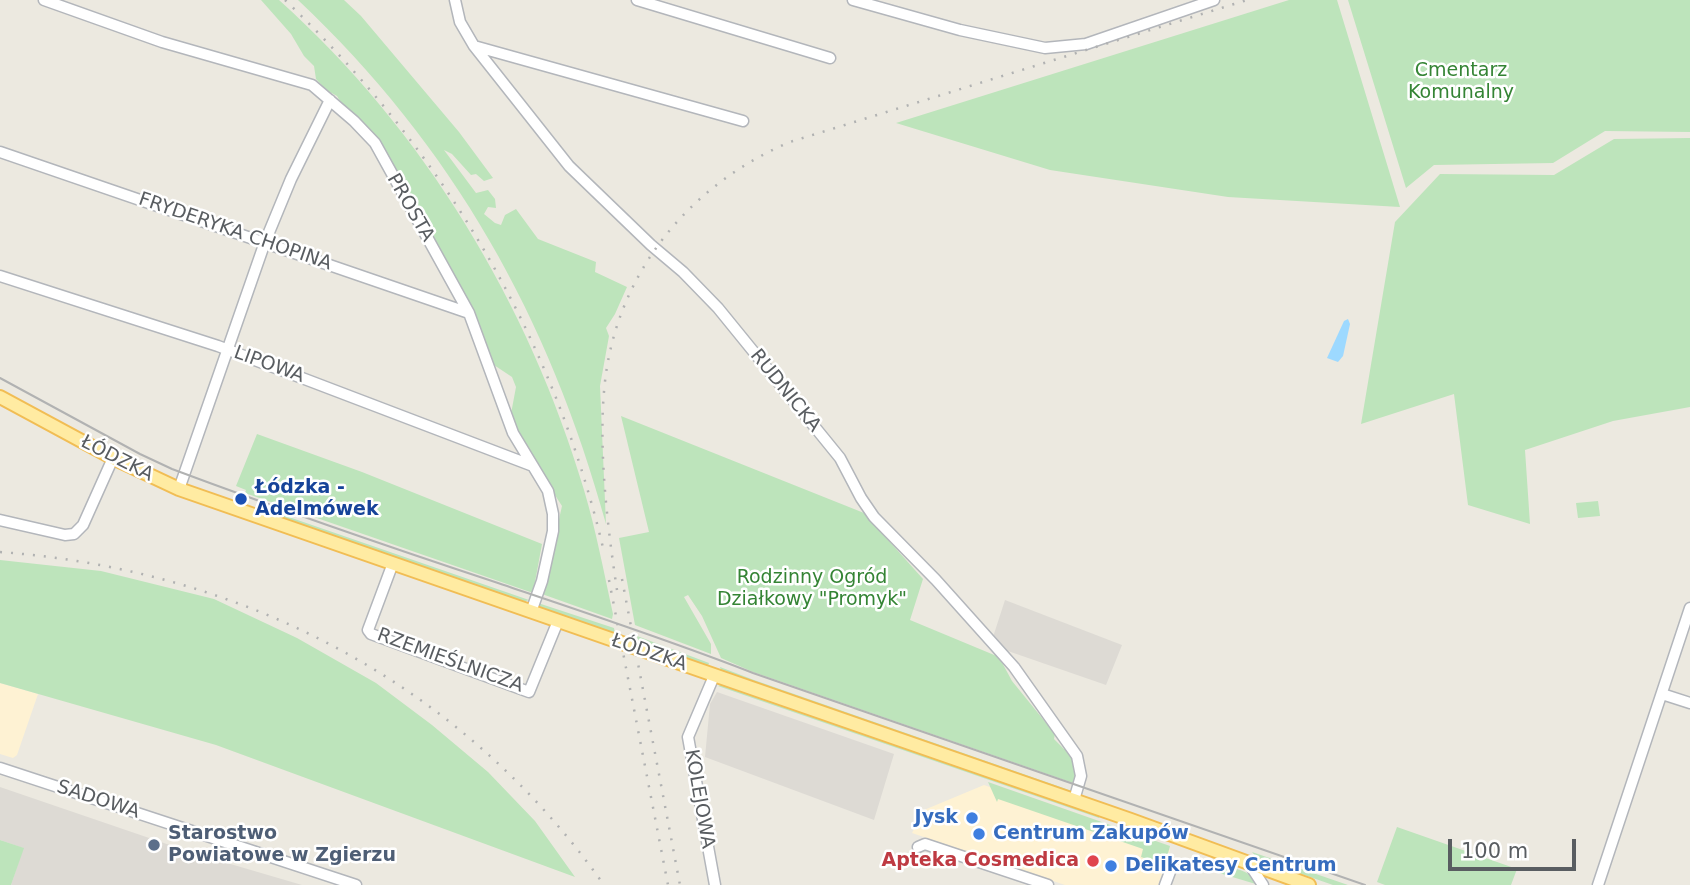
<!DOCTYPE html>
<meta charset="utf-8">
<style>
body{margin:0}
#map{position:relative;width:1690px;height:885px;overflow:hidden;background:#ece9e0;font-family:"DejaVu Sans",sans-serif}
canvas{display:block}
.scale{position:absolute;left:1448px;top:839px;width:128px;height:32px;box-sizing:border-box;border:4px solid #595d61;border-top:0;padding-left:9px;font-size:21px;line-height:24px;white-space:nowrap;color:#595d61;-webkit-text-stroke:5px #fff;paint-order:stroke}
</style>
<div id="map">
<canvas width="1690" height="885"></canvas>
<div class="scale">100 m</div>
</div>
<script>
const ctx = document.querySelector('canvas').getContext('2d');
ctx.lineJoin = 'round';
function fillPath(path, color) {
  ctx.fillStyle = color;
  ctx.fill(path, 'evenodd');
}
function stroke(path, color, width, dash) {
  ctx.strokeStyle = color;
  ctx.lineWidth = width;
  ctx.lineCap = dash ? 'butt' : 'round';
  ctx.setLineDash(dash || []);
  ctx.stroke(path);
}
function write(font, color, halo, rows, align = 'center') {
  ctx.font = font + ' "DejaVu Sans",sans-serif';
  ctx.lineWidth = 5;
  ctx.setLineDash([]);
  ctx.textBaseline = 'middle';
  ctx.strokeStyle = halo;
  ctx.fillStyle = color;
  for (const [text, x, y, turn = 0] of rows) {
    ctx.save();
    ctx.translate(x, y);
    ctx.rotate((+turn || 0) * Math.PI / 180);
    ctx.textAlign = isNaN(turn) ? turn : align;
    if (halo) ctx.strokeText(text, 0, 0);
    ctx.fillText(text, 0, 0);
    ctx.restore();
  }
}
const commercial = new Path2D(`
 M 0,683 L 38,694 L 17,755 L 13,758 L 0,754 Z
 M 984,785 L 1170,850 L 1158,885 L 1065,885 L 912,833 L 924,810 Z`);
const industrial = new Path2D(`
 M 1005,600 L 1122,645 L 1106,685 L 1005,650 L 993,637 Z
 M 717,692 L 894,754 L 874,820 L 705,757 L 710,704 Z
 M 0,787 L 193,853 L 302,885 L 11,885 L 23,848 L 0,840 Z`);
const green = new Path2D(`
 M 261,0 L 279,0 C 424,130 529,304 584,490 C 596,530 604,573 613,614 L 612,619 L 542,594 L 562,506 L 526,450 L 510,419 L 516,387 L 512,377 L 491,363 L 379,143 L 365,125 L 341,103 L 337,96 L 326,90 L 316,79 L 314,66 L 304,56 L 291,34 Z
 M 298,0 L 344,0 L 361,16 L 459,132 L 493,178 L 484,181 L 476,174 L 471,175 L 452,154 L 444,150 L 476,193 L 488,190 L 495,199 L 496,208 L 488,207 L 484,214 L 495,223 L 501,225 L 505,215 L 516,209 L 538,239 L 596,262 L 595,272 L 627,287 L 615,314 L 606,328 L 609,336 L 600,386 L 606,524 C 550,319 453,146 298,0 Z
 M 1289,0 L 1337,0 L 1400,207 L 1228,197 L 1050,170 L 896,123 Z
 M 1348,0 L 1690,0 L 1690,132 L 1605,131 L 1553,163 L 1434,165 L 1406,188 Z
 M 1690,138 L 1690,407 L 1613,421 L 1525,450 L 1530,524 L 1468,505 L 1454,394 L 1361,424 L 1395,222 L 1440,174 L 1554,175 L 1614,139 Z
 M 621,416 L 864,513 L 923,579 L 910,620 L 999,657 L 1012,681 L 1055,734 L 1054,739 L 1064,749 L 1067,747 L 1077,762 L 1076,784 L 753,672 L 721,658 L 702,616 L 688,595 L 684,597 L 711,644 L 711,654 L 635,625 L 619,538 L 649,532 Z
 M 257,434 L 362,472 L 542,544 L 533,593 L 245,493 L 246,490 L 236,486 Z
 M 1598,501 L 1600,516 L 1578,518 L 1576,503 Z
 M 257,506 L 529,600 L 523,602 L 256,509 Z
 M 0,560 L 101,571 L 214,599 L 297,638 L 376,683 L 432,725 L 488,772 L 535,821 L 575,877 L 216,745 L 0,683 Z
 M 538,603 L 614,628 L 615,634 L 541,610 Z
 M 637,636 L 709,663 L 708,666 L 638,642 Z
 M 720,667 L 754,680 L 1072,791 L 1069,793 L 721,671 Z
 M 723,684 L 1100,816 L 1099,818 L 718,686 Z
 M 988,782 L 1170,846 L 1163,872 L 1151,868 L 1153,861 L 1141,857 L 1143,849 L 998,799 L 997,802 Z
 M 1397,827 L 1517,869 L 1511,885 L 1385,885 L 1377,882 Z
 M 0,840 L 24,848 L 11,885 L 0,885 Z
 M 1252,852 L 1348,885 L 1333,885 L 1258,859 Z
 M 1223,865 C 1237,869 1251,871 1259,885 L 1219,873 Z`);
const water = new Path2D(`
 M 1348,319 L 1350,324 L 1343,356 L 1338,362 L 1327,358 L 1344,321 Z`);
const minor = new Path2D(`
 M 44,0 L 162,42 L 312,85 L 354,121 L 375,143 L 469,313 L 513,433 L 548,491 L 553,514 L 553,531 L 542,581 L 531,612
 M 455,0 L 460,22 L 474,46 L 569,166 L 651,245 L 683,272 L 718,308 L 840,458 L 861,498 L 874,517 L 936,580 L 1014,667 L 1077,756 L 1081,776 L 1074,800
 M 637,0 L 830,58
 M 853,0 L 960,30 L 1045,48 L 1086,44 L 1214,0
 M 474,46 L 743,121
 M 0,152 L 469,313
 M 0,276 L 218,346 L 533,466
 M 179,489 L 265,242 L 291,179 L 330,100
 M 0,520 L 65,535 L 74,534 L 83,525 L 113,458
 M 393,563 L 368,630 L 371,634 L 529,692 L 558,621
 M 714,676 L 688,737 L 715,885
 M 1662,694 L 1690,703
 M 0,768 L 356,885
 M 918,847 L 925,844 L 1048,885
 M 1248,862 L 1263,885
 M 1165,885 L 1173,864
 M 1598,885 L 1690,608`);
const major = new Path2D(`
 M 0,397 L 113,458 L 179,489 L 1131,820 L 1309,885`);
const tram = new Path2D(`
 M 0,378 L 140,454 L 172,469 C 279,509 389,547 498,583 C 583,612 669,640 753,673 L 1365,885`);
const rail = new Path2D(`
 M 285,0 C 444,152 554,337 604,552
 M 0,552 C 244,570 462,684 604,885
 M 622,579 L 680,885
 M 609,580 L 668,885
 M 617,590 C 607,524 596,434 607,367 C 624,264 695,182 790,142 L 1247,0`);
const markers = [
 [241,499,7,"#1a4fb4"],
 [972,818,7,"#3f7fe0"],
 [979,834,7,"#3f7fe0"],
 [154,845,7,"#5c6f8a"],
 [1093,861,7,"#e0444e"],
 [1111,866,7,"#3f7fe0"]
];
const parkNames = [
 ["Cmentarz",1461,71],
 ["Komunalny",1461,93],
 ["Rodzinny Ogród",812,578],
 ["Działkowy \"Promyk\"",812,600]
];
const streetNames = [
 ["PROSTA",410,208,60],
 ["FRYDERYKA CHOPINA",235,232,19],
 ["LIPOWA",269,365,20],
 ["RUDNICKA",785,391,51],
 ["ŁÓDZKA",117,459,27],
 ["ŁÓDZKA",649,653,19],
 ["RZEMIEŚLNICZA",450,661,20],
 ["KOLEJOWA",699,799,80],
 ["SADOWA",98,800,18]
];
const transitNames = [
 ["Łódzka -",255,488],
 ["Adelmówek",255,510]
];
const shopNames = [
 ["Jysk",958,818,"right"],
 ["Centrum Zakupów",993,834],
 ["Delikatesy Centrum",1125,866]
];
const serviceNames = [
 ["Starostwo",168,834],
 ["Powiatowe w Zgierzu",168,856]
];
const healthNames = [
 ["Apteka Cosmedica",1079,861]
];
fillPath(commercial, '#fef2d3');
fillPath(industrial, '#dddad4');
fillPath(green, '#bde4bb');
fillPath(water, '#9dd9ff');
stroke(minor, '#b3b6bb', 13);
stroke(major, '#f1bd54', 16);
stroke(minor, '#fff', 10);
stroke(major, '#ffeba2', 12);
stroke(tram, '#b1b2b2', 2);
stroke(rail, '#b1b2b2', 2.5, [2, 9]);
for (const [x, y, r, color] of markers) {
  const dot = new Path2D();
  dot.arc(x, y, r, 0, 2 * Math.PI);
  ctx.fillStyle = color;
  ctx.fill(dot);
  stroke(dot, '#fff', 2.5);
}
write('19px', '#348434', '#fff', parkNames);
write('19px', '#595d61', '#fff', streetNames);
write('bold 19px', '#164399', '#fff', transitNames, 'left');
write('bold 19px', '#366cbe', '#fff', shopNames, 'left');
write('bold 19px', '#4e5e75', '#fff', serviceNames, 'left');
write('bold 19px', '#be3a42', '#fff', healthNames, 'right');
</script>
